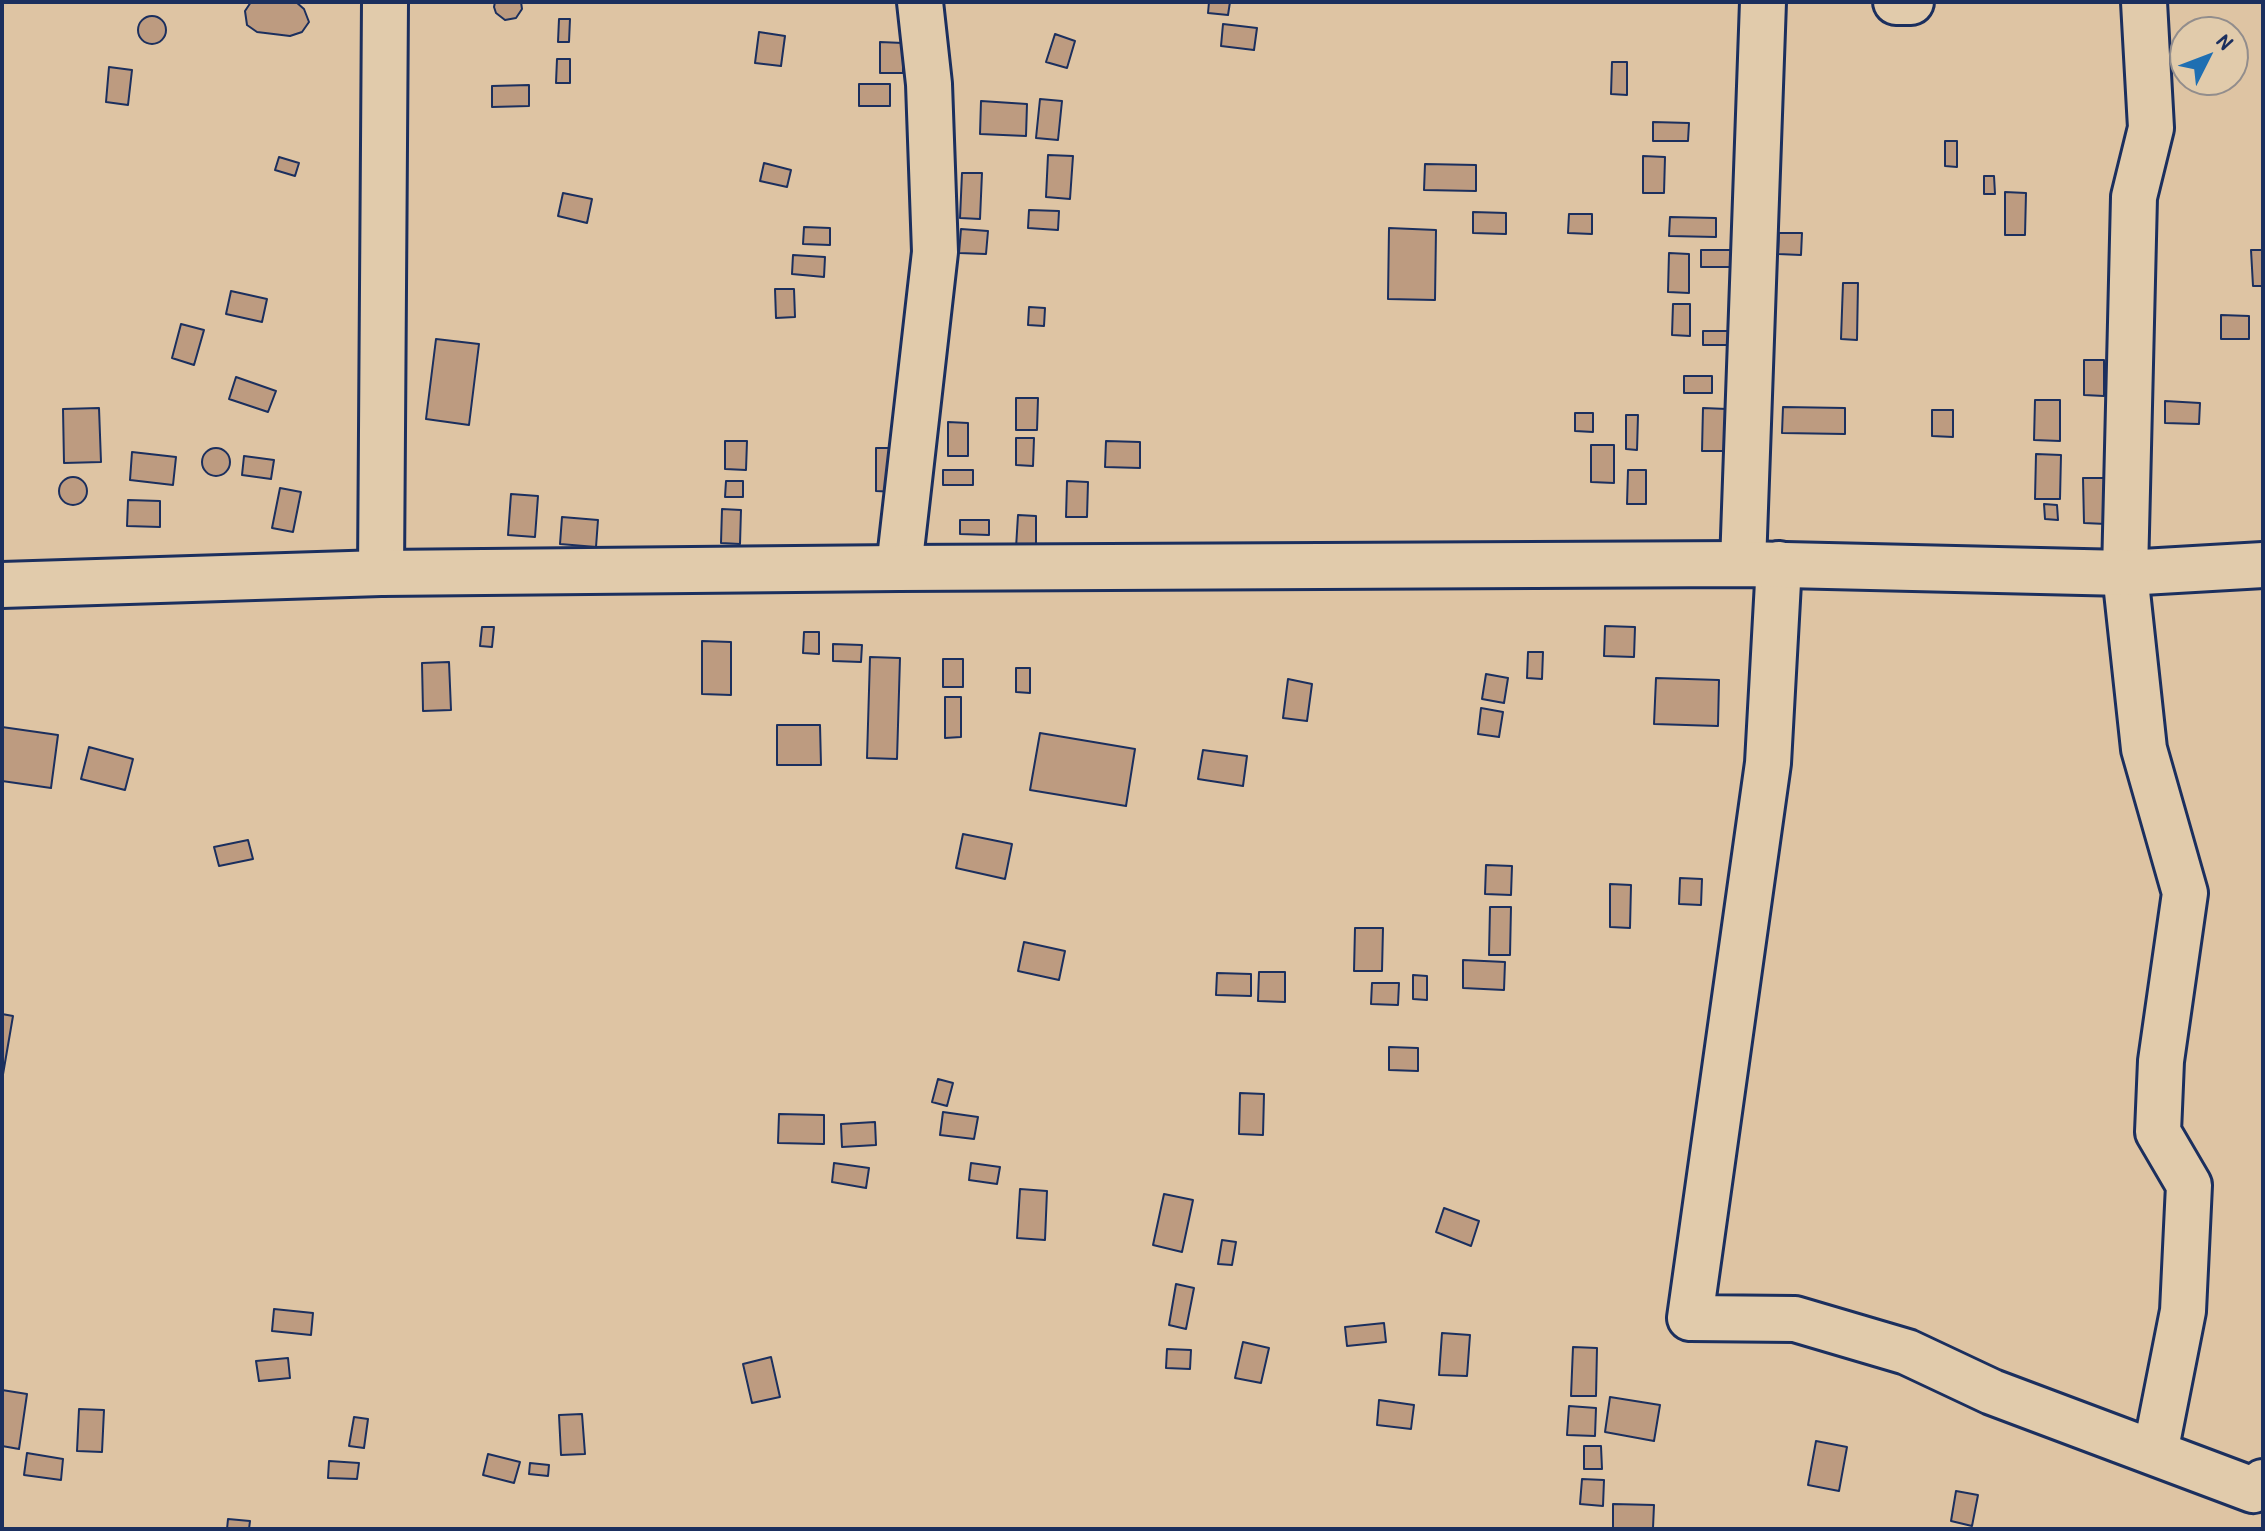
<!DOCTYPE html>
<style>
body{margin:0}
#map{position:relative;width:2265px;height:1531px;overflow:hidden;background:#dec4a3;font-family:"Patrick Hand",sans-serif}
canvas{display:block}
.frame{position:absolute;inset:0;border:4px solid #1b2f5e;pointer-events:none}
.north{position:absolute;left:2169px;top:16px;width:80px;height:80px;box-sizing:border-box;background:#e1cbab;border:2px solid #928d8c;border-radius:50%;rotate:48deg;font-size:22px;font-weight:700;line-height:32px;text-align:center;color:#1b2f5e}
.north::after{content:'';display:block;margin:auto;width:28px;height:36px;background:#1f6fb2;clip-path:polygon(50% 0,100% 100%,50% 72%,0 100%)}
</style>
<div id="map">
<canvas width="2265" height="1531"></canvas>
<div class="frame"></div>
<div class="north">N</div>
</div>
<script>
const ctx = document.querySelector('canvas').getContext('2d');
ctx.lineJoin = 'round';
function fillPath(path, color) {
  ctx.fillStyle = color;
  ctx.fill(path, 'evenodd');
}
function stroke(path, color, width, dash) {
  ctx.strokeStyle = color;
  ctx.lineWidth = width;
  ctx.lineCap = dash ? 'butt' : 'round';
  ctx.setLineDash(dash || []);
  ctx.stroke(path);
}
const building = new Path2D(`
 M 251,2 L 296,2 L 304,9 L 309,22 L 302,32 L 290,36 L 257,32 L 247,25 L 245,11 Z
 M 495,2 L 521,2 L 522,9 L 516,18 L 505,20 L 496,13 L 494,7 Z
 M 1209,2 L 1230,2 L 1228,15 L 1208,13 Z
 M138 30a14 14 0 1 1 28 0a14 14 0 1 1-28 0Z
 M 559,19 L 570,19 L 569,42 L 558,42 Z
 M 1223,24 L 1257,28 L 1254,50 L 1221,46 Z
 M 759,32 L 785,36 L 781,66 L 755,63 Z
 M 1055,34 L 1075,41 L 1067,68 L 1046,62 Z
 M 880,42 L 903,43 L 903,73 L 880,73 Z
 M 557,59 L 570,59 L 570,83 L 556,83 Z
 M 1612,62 L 1627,62 L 1627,95 L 1611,94 Z
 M 109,67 L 132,70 L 128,105 L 106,102 Z
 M 859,84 L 890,84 L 890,106 L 859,106 Z
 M 529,85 L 529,106 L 492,107 L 492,86 Z
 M 1040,99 L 1062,101 L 1058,140 L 1036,138 Z
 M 981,101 L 1027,104 L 1026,136 L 980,134 Z
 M 1653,122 L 1689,123 L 1688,141 L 1653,141 Z
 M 1945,141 L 1957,141 L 1957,167 L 1945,166 Z
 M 1048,155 L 1073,156 L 1070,199 L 1046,197 Z
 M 1643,156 L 1665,157 L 1664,193 L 1643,193 Z
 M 279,157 L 299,163 L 295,176 L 275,170 Z
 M 764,163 L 791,170 L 787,187 L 760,181 Z
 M 1425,164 L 1476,165 L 1476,191 L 1424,190 Z
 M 962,173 L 982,173 L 980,219 L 960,218 Z
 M 1984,176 L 1994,176 L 1995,194 L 1984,194 Z
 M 2005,192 L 2026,193 L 2025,235 L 2005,235 Z
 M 563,193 L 592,199 L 587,223 L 558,216 Z
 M 1029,210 L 1059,211 L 1058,230 L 1028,228 Z
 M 1473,212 L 1506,213 L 1506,234 L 1473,233 Z
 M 1569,214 L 1592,214 L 1592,234 L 1568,233 Z
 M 1670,217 L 1716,218 L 1716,237 L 1669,236 Z
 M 804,227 L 830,228 L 830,245 L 803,244 Z
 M 1389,228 L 1436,230 L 1435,300 L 1388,299 Z
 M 961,229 L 988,231 L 986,254 L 959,253 Z
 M 1779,233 L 1802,233 L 1801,255 L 1778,254 Z
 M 1701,250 L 1735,250 L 1734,267 L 1701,267 Z
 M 2251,250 L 2263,250 L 2263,286 L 2253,286 Z
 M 1669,253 L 1689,254 L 1689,293 L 1668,292 Z
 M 793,255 L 825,257 L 824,277 L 792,274 Z
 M 1843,283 L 1858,283 L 1857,340 L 1841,339 Z
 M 775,289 L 794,289 L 795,317 L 776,318 Z
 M 231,291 L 267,299 L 262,322 L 226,314 Z
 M 1673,304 L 1690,304 L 1690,336 L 1672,335 Z
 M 1029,307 L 1045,308 L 1044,326 L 1028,325 Z
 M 2221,315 L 2249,316 L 2249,339 L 2221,339 Z
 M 181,324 L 204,330 L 194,365 L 172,358 Z
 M 1703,331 L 1731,331 L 1730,345 L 1703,345 Z
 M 436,339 L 479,344 L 469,425 L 426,419 Z
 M 2084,360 L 2104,360 L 2104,396 L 2084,395 Z
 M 1684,376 L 1712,376 L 1712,393 L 1684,393 Z
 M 236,377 L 276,391 L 268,412 L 229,399 Z
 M 1016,398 L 1038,398 L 1037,430 L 1016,430 Z
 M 2035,400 L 2060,400 L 2060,441 L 2034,440 Z
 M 2165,401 L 2200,403 L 2199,424 L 2165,423 Z
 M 1783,407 L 1845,408 L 1845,434 L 1782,433 Z
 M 99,408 L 101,462 L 64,463 L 63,409 Z
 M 1703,408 L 1727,409 L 1727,451 L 1702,451 Z
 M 1932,410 L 1953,410 L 1953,437 L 1932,436 Z
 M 1575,413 L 1593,413 L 1593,432 L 1575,431 Z
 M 1626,415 L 1638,415 L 1637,450 L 1626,449 Z
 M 948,422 L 968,423 L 968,456 L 948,456 Z
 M 1016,438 L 1034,438 L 1033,466 L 1016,465 Z
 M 725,441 L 747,441 L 746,470 L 725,469 Z
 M 1106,441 L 1140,442 L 1140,468 L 1105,467 Z
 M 1591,445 L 1614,445 L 1614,483 L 1591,482 Z
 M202 462a14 14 0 1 1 28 0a14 14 0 1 1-28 0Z
 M 876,448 L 896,448 L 896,492 L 876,491 Z
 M 132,452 L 176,457 L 173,485 L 130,480 Z
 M 2036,454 L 2061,455 L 2060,499 L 2035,499 Z
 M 244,456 L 274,460 L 271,479 L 242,475 Z
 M 943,470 L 973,470 L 973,485 L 943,485 Z
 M 1628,470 L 1646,470 L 1646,504 L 1627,504 Z
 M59 491a14 14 0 1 1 28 0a14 14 0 1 1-28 0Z
 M 2083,478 L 2105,478 L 2106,524 L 2084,523 Z
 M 726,481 L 743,481 L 743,497 L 725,497 Z
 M 1067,481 L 1088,482 L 1087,517 L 1066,517 Z
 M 280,488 L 301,492 L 293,532 L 272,528 Z
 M 511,494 L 538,496 L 535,537 L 508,535 Z
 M 128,500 L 160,501 L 160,527 L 127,526 Z
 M 2044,504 L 2057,505 L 2058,520 L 2045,519 Z
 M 722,509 L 741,510 L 740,544 L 721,543 Z
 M 1018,515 L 1036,516 L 1036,549 L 1016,548 Z
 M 562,517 L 598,520 L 596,547 L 560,544 Z
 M 960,520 L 989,520 L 989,535 L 960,534 Z
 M 1605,626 L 1635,627 L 1634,657 L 1604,656 Z
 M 482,627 L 494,627 L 492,647 L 480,646 Z
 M 804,632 L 819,632 L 819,654 L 803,653 Z
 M 702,641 L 731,642 L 731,695 L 702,694 Z
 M 833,644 L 862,645 L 861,662 L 833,661 Z
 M 1528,652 L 1543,652 L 1542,679 L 1527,678 Z
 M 870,657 L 900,658 L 897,759 L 867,758 Z
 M 943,659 L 963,659 L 963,687 L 943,687 Z
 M 449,662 L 451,710 L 423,711 L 422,663 Z
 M 1016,668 L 1030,668 L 1030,693 L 1016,692 Z
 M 1486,674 L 1508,678 L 1504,703 L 1482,699 Z
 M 1656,678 L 1719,680 L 1718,726 L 1654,724 Z
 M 1288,679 L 1312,684 L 1307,721 L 1283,718 Z
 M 945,697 L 961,697 L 961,737 L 945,738 Z
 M 1481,708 L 1503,712 L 1499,737 L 1478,734 Z
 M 777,725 L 820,725 L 821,765 L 777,765 Z
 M 2,727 L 58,735 L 51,788 L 2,781 Z
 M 1040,733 L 1135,749 L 1126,806 L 1030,790 Z
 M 89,747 L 133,759 L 125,790 L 81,779 Z
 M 1203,750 L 1247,756 L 1243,786 L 1198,779 Z
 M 963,834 L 1012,844 L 1005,879 L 956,868 Z
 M 248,840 L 253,859 L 219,866 L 214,847 Z
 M 1486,865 L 1512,866 L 1511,895 L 1485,894 Z
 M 1680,878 L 1702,879 L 1701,905 L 1679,904 Z
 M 1610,884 L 1631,885 L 1630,928 L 1610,927 Z
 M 1490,907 L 1511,907 L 1510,955 L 1489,955 Z
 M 1355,928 L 1383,928 L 1382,971 L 1354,971 Z
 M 1024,942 L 1065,951 L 1059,980 L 1018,971 Z
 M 1463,960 L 1505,962 L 1504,990 L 1463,988 Z
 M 1259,972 L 1285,972 L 1285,1002 L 1258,1001 Z
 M 1217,973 L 1251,974 L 1251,996 L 1216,995 Z
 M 1413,975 L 1427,976 L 1427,1000 L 1413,999 Z
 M 1372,983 L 1399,983 L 1398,1005 L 1371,1004 Z
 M 2,1014 L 13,1016 L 2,1080 Z
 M 1389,1047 L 1418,1048 L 1418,1071 L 1389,1070 Z
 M 938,1079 L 953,1083 L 947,1106 L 932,1102 Z
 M 1240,1093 L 1264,1094 L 1263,1135 L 1239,1134 Z
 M 943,1112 L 978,1117 L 974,1139 L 940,1135 Z
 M 779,1114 L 824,1115 L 824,1144 L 778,1143 Z
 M 875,1122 L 876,1145 L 842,1147 L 841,1124 Z
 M 834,1163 L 869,1168 L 866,1188 L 832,1182 Z
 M 971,1163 L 1000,1167 L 997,1184 L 969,1180 Z
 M 1020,1189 L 1047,1191 L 1045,1240 L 1017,1238 Z
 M 1164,1194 L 1193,1200 L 1182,1252 L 1153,1245 Z
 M 1444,1208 L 1479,1221 L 1471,1246 L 1436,1232 Z
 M 1222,1240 L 1236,1242 L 1232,1265 L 1218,1264 Z
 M 1176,1284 L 1194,1288 L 1186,1329 L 1169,1325 Z
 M 274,1309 L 313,1313 L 311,1335 L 272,1331 Z
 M 1384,1323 L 1386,1342 L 1347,1346 L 1345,1327 Z
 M 1442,1333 L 1470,1335 L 1467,1376 L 1439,1375 Z
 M 1243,1342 L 1269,1348 L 1261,1383 L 1235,1378 Z
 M 1573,1347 L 1597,1348 L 1596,1396 L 1571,1396 Z
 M 1167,1349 L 1191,1350 L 1190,1369 L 1166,1368 Z
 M 771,1357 L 780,1397 L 752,1403 L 743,1364 Z
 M 288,1358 L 290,1378 L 259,1381 L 256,1361 Z
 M 2,1390 L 27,1394 L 19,1449 L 2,1446 Z
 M 1610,1397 L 1660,1405 L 1654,1441 L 1605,1432 Z
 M 1379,1400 L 1414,1405 L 1411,1429 L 1377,1425 Z
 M 1569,1406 L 1596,1408 L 1595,1436 L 1567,1435 Z
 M 79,1409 L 104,1410 L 102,1452 L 77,1451 Z
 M 582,1414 L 585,1454 L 561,1455 L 559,1415 Z
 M 354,1417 L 368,1419 L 364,1448 L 349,1446 Z
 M 1816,1441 L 1847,1447 L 1839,1491 L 1808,1485 Z
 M 1584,1446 L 1601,1446 L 1602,1469 L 1584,1469 Z
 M 27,1453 L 63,1459 L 61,1480 L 24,1475 Z
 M 488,1454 L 520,1462 L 514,1483 L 483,1475 Z
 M 329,1461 L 359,1463 L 357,1479 L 328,1478 Z
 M 530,1463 L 549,1465 L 548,1476 L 529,1474 Z
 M 1582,1479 L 1604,1480 L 1603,1506 L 1580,1504 Z
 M 1956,1491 L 1978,1495 L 1972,1526 L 1951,1521 Z
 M 1613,1504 L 1654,1505 L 1653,1528 L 1613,1528 Z
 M 228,1519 L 250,1521 L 249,1529 L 227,1529 Z`);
const street = new Path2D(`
 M 1896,2 L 1911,2
 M 2144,2 L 2151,128 L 2134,197 L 2125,573 L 2144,749 L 2185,893 L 2161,1061 L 2158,1132 L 2189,1185 L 2183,1311 L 2155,1453
 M 1743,564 L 1763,2
 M 1779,564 L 1768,763 L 1690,1318 L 1795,1319 L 1907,1352 L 1992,1392 L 2253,1490 L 2263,1482
 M 899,568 L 935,252 L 929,84 L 920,2
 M 381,573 L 385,2`);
const primary = new Path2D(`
 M 2,585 L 381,573 L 899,568 L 1743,564 L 2125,573 L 2263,565`);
fillPath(building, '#bd9b80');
stroke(building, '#1b2f5e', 2);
stroke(street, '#1b2f5e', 50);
stroke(primary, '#1b2f5e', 50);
stroke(street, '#e1cbab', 44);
stroke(primary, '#e1cbab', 44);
</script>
